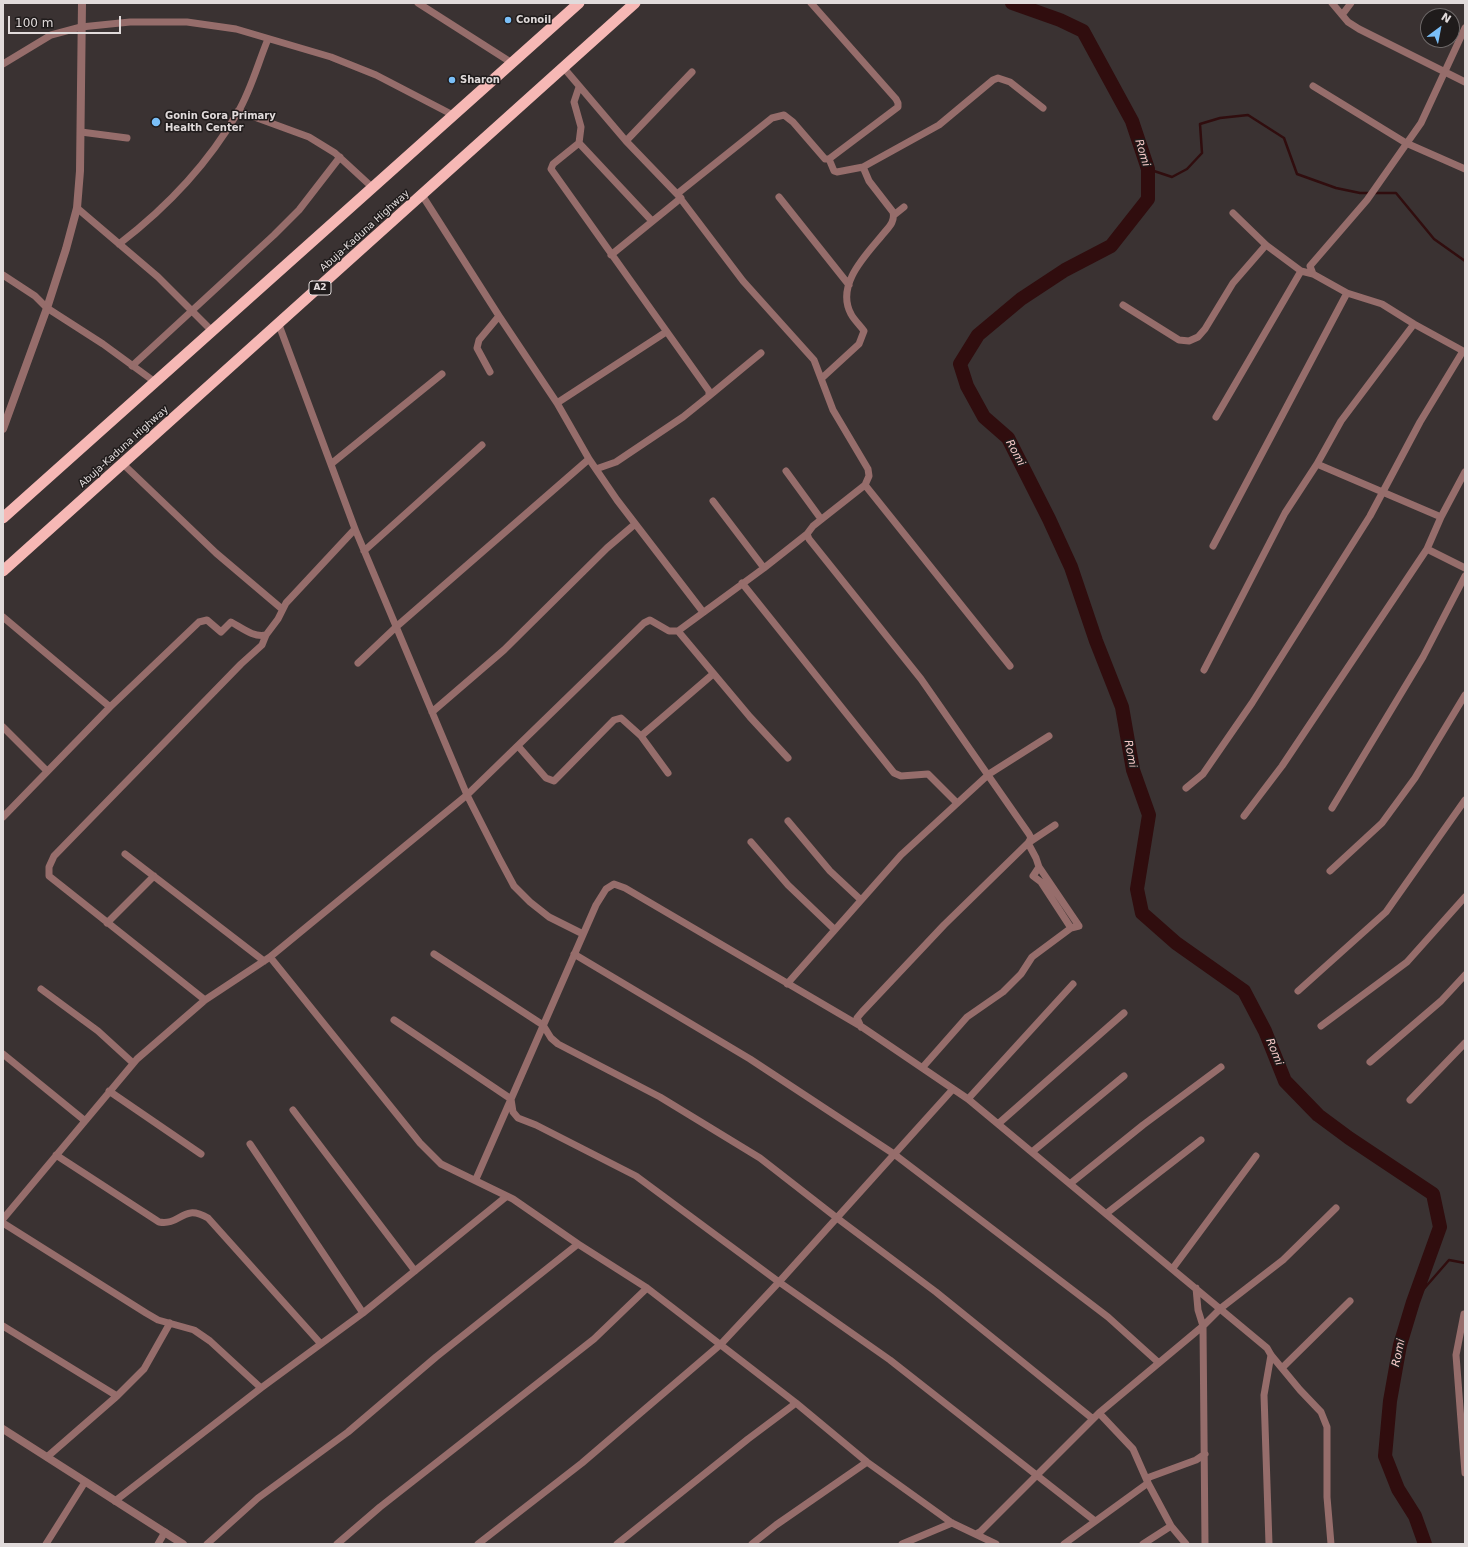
<!DOCTYPE html>
<style>
body{margin:0}
#map{position:relative;width:1468px;height:1547px;overflow:hidden;background:#3a3232;font-family:"DejaVu Sans",sans-serif}
canvas{display:block}
.frame{position:absolute;inset:0;border:4px solid #e1dbdb;pointer-events:none}
.north{position:absolute;left:1420px;top:8px;width:40px;height:40px;box-sizing:border-box;background:#1f1b1b;border:1px solid #6d6868;border-radius:50%;rotate:32deg;font-size:11px;font-weight:700;line-height:16px;text-align:center;color:#e1dbdb}
.north::after{content:'';display:block;margin:auto;width:14px;height:18px;background:#7abff8;clip-path:polygon(50% 0,100% 100%,50% 72%,0 100%)}
.scale{position:absolute;left:8px;top:16px;width:113px;height:18px;box-sizing:border-box;border:2px solid #e1dbdb;border-top:0;padding-left:5px;font-size:12px;line-height:14px;white-space:nowrap;color:#e1dbdb;-webkit-text-stroke:3px #1f1b1b;paint-order:stroke}
</style>
<div id="map">
<canvas width="1468" height="1547"></canvas>
<div class="frame"></div>
<div class="north">N</div>
<div class="scale">100 m</div>
</div>
<script>
const ctx = document.querySelector('canvas').getContext('2d');
ctx.lineJoin = 'round';
function stroke(path, color, width, dash) {
  ctx.strokeStyle = color;
  ctx.lineWidth = width;
  ctx.lineCap = dash ? 'butt' : 'round';
  ctx.setLineDash(dash || []);
  ctx.stroke(path);
}
function write(font, color, halo, rows, align = 'center') {
  ctx.font = font + ' "DejaVu Sans",sans-serif';
  ctx.lineWidth = 3;
  ctx.setLineDash([]);
  ctx.textBaseline = 'middle';
  ctx.strokeStyle = halo;
  ctx.fillStyle = color;
  for (const [text, x, y, turn = 0] of rows) {
    ctx.save();
    ctx.translate(x, y);
    ctx.rotate((+turn || 0) * Math.PI / 180);
    ctx.textAlign = isNaN(turn) ? turn : align;
    if (halo) ctx.strokeText(text, 0, 0);
    ctx.fillText(text, 0, 0);
    ctx.restore();
  }
}
const stream = new Path2D(`
 M 1148,169 L 1172,177 L 1187,169 L 1202,153 L 1200,124 L 1220,118 L 1248,115 L 1284,138 L 1297,174 L 1336,188 L 1360,193 L 1396,193 L 1434,239 L 1465,261
 M 1415,1299 L 1449,1260 L 1465,1263`);
const river = new Path2D(`
 M 1012,3 L 1060,20 L 1083,31 L 1132,121 L 1148,169 L 1148,199 L 1111,246 L 1065,270 L 1021,299 L 978,335 L 960,364 L 967,386 L 984,417 L 1008,438 L 1049,519 L 1071,567 L 1096,641 L 1122,707 L 1133,770 L 1149,815 L 1137,889 L 1142,913 L 1176,943 L 1244,991 L 1265,1031 L 1285,1081 L 1318,1115 L 1349,1138 L 1433,1194 L 1440,1227 L 1413,1302 L 1400,1345 L 1390,1401 L 1385,1456 L 1398,1489 L 1415,1516 L 1425,1544`);
const minor = new Path2D(`
 M 418,3 L 512,63
 M 1332,3 L 1348,22 L 1359,29 L 1465,82
 M 1342,15 L 1351,3
 M 3,64 L 51,35 L 81,27 L 130,22 L 187,22 L 236,29 L 331,57 L 376,75 L 453,115
 M 1313,86 L 1406,143 L 1465,169
 M 579,87 L 574,102 L 581,127 L 579,143 L 553,164 L 551,169 L 709,391 L 709,396 L 683,417 L 616,462 L 596,469
 M 238,111 L 309,137 L 335,153 L 373,188
 M 81,132 L 127,138
 M 626,141 L 692,72
 M 579,143 L 652,221
 M 829,159 L 834,171 L 837,172 L 863,167 L 939,125 L 993,80 L 998,78 L 1010,82 L 1043,108
 M 677,194 L 772,118 L 784,115 L 793,122 L 825,159 L 829,159 L 898,107 L 898,103 L 896,99 L 811,3
 M 422,195 L 499,316 L 557,403 L 589,459 L 617,500 L 703,612
 M 779,197 L 849,285
 M 77,208 L 158,277 L 213,332
 M 1233,213 L 1266,245 L 1301,271 L 1313,274 L 1347,293 L 1382,304 L 1414,324 L 1465,352
 M 894,215 L 904,207
 M 119,244 C 166,208 208,164 238,112 C 251,90 258,63 268,39
 M 611,255 L 681,198
 M 1313,274 L 1310,266 L 1367,200 L 1421,123 L 1465,28
 M 3,275 L 35,296 L 47,308 L 103,344 L 155,382
 M 1123,305 L 1179,340 L 1189,341 L 1198,337 L 1205,329 L 1233,283 L 1266,245
 M 279,325 L 355,529 L 467,795 L 499,858 L 514,886 L 530,902 L 549,917 L 583,934
 M 132,366 L 274,235 L 299,210 L 340,157
 M 490,372 L 477,348 L 479,340 L 499,316
 M 822,378 L 859,344 L 864,331 C 860,325 854,320 851,314 C 835,284 867,254 884,233 C 890,226 895,221 893,212 L 869,181 L 863,167
 M 709,396 L 761,353
 M 557,403 L 666,332
 M 1216,417 L 1301,271
 M 123,464 L 216,553 L 282,609
 M 331,464 L 442,374
 M 1317,464 L 1441,517
 M 786,471 L 821,519
 M 865,485 L 1010,666
 M 713,501 L 764,568
 M 807,534 L 809,539 L 921,679 L 1029,834 L 1031,838 L 1028,843
 M 1213,546 L 1347,293
 M 1427,549 L 1465,568
 M 364,551 L 482,445
 M 742,583 L 894,773 L 901,776 L 928,774 L 957,803
 M 3,617 L 110,707
 M 678,631 L 750,717 L 788,758
 M 358,663 L 396,627 L 589,459
 M 1204,670 L 1285,513 L 1317,464 L 1341,421 L 1414,324
 M 432,712 L 504,650 L 607,548 L 635,524
 M 3,727 L 47,771
 M 641,736 L 713,674
 M 518,746 L 546,778 L 554,781 L 614,720 L 621,718 L 641,736 L 668,773
 M 1186,788 L 1203,774 L 1252,703 L 1370,516 L 1420,422 L 1463,351
 M 1332,808 L 1423,657 L 1465,576
 M 1244,816 L 1282,766 L 1427,549 L 1441,517 L 1465,472
 M 3,817 L 110,707 L 199,622 L 207,620 L 221,632 L 231,622 C 242,628 254,638 266,635
 M 788,821 L 830,871 L 861,900
 M 751,842 L 788,885 L 834,929
 M 1028,843 L 1036,858 L 1039,867 L 1033,876 L 1041,882 L 1071,928
 M 125,854 L 264,961
 M 1330,871 L 1382,823 L 1415,778 L 1465,695
 M 107,923 L 154,876
 M 434,954 L 543,1025 L 551,1038 L 558,1044 L 660,1097 L 760,1158 L 837,1218 L 936,1292 L 1093,1419
 M 574,954 L 750,1059 L 894,1154 L 1108,1317 L 1159,1363
 M 270,957 L 420,1143 L 441,1164 L 513,1199 L 578,1244 L 647,1288 L 796,1403 L 867,1462 L 952,1523 L 996,1544
 M 787,984 L 901,855 L 989,774 L 1049,736
 M 41,989 L 98,1031 L 133,1063
 M 1298,991 L 1386,912 L 1465,800
 M 205,1000 L 49,876 L 49,867 L 54,856 L 241,664 L 262,645 L 266,635 L 278,619 L 286,603 L 355,529
 M 394,1020 L 511,1099 L 513,1112 L 518,1118 L 536,1125 L 636,1176 L 779,1282 L 890,1360 L 1095,1521
 M 1321,1026 L 1407,962 L 1465,897
 M 861,1027 L 857,1018 L 862,1012 L 944,925 L 1028,843 L 1055,825
 M 3,1054 L 84,1120
 M 1370,1062 L 1441,1001 L 1465,975
 M 922,1068 L 967,1017 L 1003,992 L 1021,974 L 1032,957 L 1071,928 L 1079,926 L 1039,867
 M 109,1091 L 201,1154
 M 968,1099 L 1073,984
 M 1410,1100 L 1465,1043
 M 293,1110 L 415,1271
 M 998,1124 L 1124,1013
 M 250,1144 L 363,1313
 M 1032,1152 L 1124,1076
 M 56,1155 L 159,1222 C 181,1226 182,1203 208,1218 L 321,1344
 M 476,1179 L 596,905 L 606,889 L 614,884 L 625,888 L 862,1027 L 968,1099 L 1267,1348 L 1271,1355 L 1300,1390 L 1321,1412 L 1327,1427 L 1327,1497 L 1331,1544
 M 1071,1183 L 1143,1125 L 1221,1067
 M 1107,1213 L 1201,1140
 M 3,1219 L 137,1059 L 205,1000 L 270,957 L 467,795 L 644,623 L 650,620 L 669,631 L 678,631 L 764,568 L 807,534 L 813,526 L 865,485 L 869,476 L 868,469 L 833,410 L 814,360 L 743,281 L 677,194 L 626,141 L 563,67
 M 3,1223 L 146,1313 L 158,1320 L 194,1330 L 210,1341 L 261,1388
 M 1173,1268 L 1256,1156
 M 1196,1288 L 1198,1310 L 1203,1326 L 1205,1544
 M 1464,1314 L 1456,1355 L 1465,1473
 M 3,1326 L 117,1396
 M 1282,1368 L 1350,1301
 M 1099,1413 L 1133,1449 L 1148,1483 L 1171,1526 L 1186,1544
 M 47,1457 L 117,1396 L 144,1369 L 170,1323
 M 115,1501 L 261,1388 L 363,1313 L 507,1196
 M 976,1534 L 980,1532 L 1099,1413 L 1203,1326 L 1221,1308 L 1283,1260 L 1336,1208
 M 46,1544 L 85,1482
 M 158,1544 L 165,1532
 M 207,1544 L 258,1498 L 348,1432 L 436,1357 L 578,1244
 M 337,1544 L 380,1507 L 594,1339 L 647,1288
 M 478,1544 L 582,1463 L 721,1344 L 779,1282 L 953,1089
 M 617,1544 L 748,1439 L 796,1403
 M 752,1544 L 776,1525 L 867,1462
 M 902,1544 L 952,1523
 M 1064,1544 L 1148,1483 L 1147,1478 L 1196,1460 L 1205,1454
 M 1143,1544 L 1171,1526
 M 1269,1544 L 1264,1395 L 1271,1355`);
const tertiary = new Path2D(`
 M 3,429 L 47,308 L 66,249 L 77,208 L 80,171 L 82,3
 M 3,1429 L 183,1544`);
const trunk = new Path2D(`
 M 3,518 L 579,3
 M 3,571 L 635,3`);
const markers = [
 [508,20,4,"#7abff8"],
 [452,80,4,"#7abff8"],
 [156,122,5,"#7abff8"]
];
const shields = [
 [320,288,22]
];
const shieldNames = [
 ["A2",320,288]
];
const poiNames = [
 ["Conoil",516,20],
 ["Sharon",460,80],
 ["Gonin Gora Primary",165,116],
 ["Health Center",165,128]
];
const streetNames = [
 ["Abuja-Kaduna Highway",365,231,-42],
 ["Abuja-Kaduna Highway",124,447,-42]
];
const waterNames = [
 ["Romi",1142,153,73],
 ["Romi",1015,453,61],
 ["Romi",1130,754,79],
 ["Romi",1274,1052,68],
 ["Romi",1399,1353,-78]
];
stroke(stream, '#300d0e', 2.5);
stroke(river, '#300d0e', 14);
stroke(minor, '#966d6b', 7);
stroke(tertiary, '#966d6b', 8);
stroke(trunk, '#f6b8b5', 11);
for (const [x, y, r, color] of markers) {
  const dot = new Path2D();
  dot.arc(x, y, r, 0, 2 * Math.PI);
  ctx.fillStyle = color;
  ctx.fill(dot);
  stroke(dot, '#1f1b1b', 1.5);
}
for (const [x, y, w] of shields) {
  const box = new Path2D();
  box.roundRect(x - w / 2, y - 7, w, 14, 3);
  ctx.fillStyle = '#1f1b1b';
  ctx.fill(box);
  stroke(box, '#e1dbdb', 1);
}
write('bold 9px', '#e1dbdb', null, shieldNames);
write('bold 10px', '#e1dbdb', '#1f1b1b', poiNames, 'left');
write('10px', '#e1dbdb', '#1f1b1b', streetNames);
write('italic 11px', '#f7c9c7', '#1f1b1b', waterNames);
</script>
